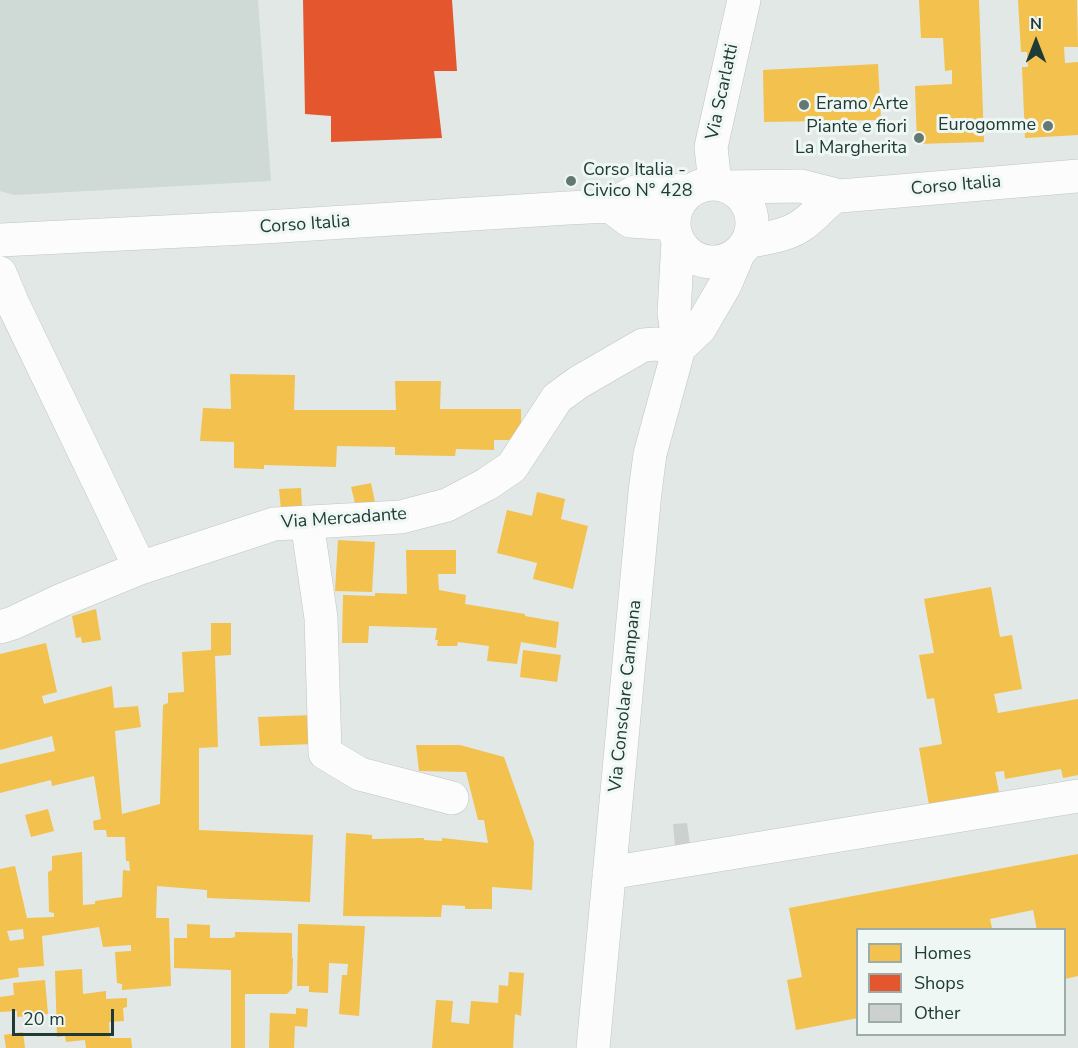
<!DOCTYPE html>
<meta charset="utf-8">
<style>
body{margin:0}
#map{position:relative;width:1078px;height:1048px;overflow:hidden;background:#e2e8e5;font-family:"Nunito Sans",sans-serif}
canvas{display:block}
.legend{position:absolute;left:856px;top:928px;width:210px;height:108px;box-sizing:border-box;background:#eff7f4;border:2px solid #9caca8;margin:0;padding:8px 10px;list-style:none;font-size:18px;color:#203b35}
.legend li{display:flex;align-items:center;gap:12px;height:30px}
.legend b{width:30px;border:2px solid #9caca8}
.north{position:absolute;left:1006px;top:12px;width:60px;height:60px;-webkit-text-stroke:4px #eff7f4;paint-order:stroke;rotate:0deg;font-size:16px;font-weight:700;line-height:24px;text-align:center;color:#203b35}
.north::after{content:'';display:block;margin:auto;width:21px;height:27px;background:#203b35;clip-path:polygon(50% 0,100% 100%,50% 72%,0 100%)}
.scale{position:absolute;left:12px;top:1009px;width:102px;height:27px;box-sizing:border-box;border:3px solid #203b35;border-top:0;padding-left:8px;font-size:18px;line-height:21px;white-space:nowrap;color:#203b35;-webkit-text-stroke:4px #eff7f4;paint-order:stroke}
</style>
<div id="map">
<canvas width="1078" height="1048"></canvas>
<ul class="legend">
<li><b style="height:16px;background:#f2c14e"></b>Homes</li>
<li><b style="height:16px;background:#e4572e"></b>Shops</li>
<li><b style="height:16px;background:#ccd1cf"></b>Other</li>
</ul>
<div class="north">N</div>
<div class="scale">20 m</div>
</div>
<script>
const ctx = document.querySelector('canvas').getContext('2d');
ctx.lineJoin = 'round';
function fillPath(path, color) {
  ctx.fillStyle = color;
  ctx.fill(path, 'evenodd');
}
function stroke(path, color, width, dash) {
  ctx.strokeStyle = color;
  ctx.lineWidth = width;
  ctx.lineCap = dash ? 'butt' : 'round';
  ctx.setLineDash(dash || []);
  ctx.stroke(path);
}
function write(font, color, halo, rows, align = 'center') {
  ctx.font = font + ' "Nunito Sans",sans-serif';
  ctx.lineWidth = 6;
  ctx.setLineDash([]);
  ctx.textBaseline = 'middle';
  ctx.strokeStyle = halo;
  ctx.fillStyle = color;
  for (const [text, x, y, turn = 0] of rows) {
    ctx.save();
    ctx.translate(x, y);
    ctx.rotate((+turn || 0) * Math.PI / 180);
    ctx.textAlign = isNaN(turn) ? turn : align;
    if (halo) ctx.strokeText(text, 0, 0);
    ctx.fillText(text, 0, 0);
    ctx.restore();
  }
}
const built = new Path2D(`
 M 0,0 L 258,0 L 271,181 L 14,195 L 0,191 Z`);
const homes = new Path2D(`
 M 919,0 L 979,0 L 984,142 L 917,144 L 915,86 L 952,84 L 952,70 L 945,71 L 943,38 L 921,38 Z
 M 1018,0 L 1077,0 L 1078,47 L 1064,47 L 1065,63 L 1078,62 L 1078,135 L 1025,138 L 1022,67 L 1028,67 L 1027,52 L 1021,52 Z
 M 878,64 L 881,120 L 764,122 L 763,70 Z
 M 230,374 L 295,375 L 294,410 L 396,410 L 395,381 L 441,381 L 440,409 L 521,409 L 521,426 L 509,440 L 494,440 L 494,450 L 456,449 L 455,456 L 395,455 L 395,447 L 337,446 L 336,467 L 264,465 L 264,469 L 234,468 L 234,442 L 200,441 L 203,408 L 231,409 Z
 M 371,483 L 376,507 L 357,511 L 351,487 Z
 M 301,488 L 302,507 L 281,509 L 279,489 Z
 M 537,492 L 565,499 L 561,519 L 588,526 L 573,589 L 533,579 L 537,563 L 497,553 L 507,510 L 532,516 Z
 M 338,540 L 375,542 L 372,592 L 335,591 Z
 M 406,550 L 456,550 L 456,574 L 438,574 L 439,590 L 466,595 L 465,604 L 525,614 L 525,616 L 559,622 L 556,648 L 521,642 L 517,664 L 487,661 L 489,646 L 458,642 L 457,646 L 437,646 L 438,640 L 435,640 L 437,628 L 369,626 L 368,643 L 342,643 L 343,595 L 375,596 L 375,593 L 407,594 Z
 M 991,587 L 1000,637 L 1012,635 L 1022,689 L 994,694 L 998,713 L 1078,699 L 1078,775 L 1063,778 L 1061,769 L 1005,779 L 1004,771 L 995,772 L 999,792 L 929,805 L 919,748 L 942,744 L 934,698 L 927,699 L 919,655 L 934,653 L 924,599 Z
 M 96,609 L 101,640 L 82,643 L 81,637 L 76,638 L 72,616 Z
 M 211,623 L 231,623 L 231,655 L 215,656 L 218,747 L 199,748 L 199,830 L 313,835 L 310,902 L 207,898 L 207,890 L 157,886 L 156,918 L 169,918 L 171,986 L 122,990 L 122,984 L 117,983 L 115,952 L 131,951 L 131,945 L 103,947 L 99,927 L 42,936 L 44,966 L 18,968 L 19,977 L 0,980 L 0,869 L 15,866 L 27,918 L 54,917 L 54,913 L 49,912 L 48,872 L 52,870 L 52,856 L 82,852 L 83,905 L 95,904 L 95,901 L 122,897 L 123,870 L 130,871 L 129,861 L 126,861 L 125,837 L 107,837 L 106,830 L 94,830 L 93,821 L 101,819 L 94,776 L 52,786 L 51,780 L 0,793 L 0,764 L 55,751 L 52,736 L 0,750 L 0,654 L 46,643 L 57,692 L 42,696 L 44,704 L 112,686 L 114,708 L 138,706 L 141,727 L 115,731 L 122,814 L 160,804 L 163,705 L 168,703 L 168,693 L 184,692 L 182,652 L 211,650 ZM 23,929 L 24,939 L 10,941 L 7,931 Z
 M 523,650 L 561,655 L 557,682 L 520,677 Z
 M 313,715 L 314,744 L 260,746 L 258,717 Z
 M 416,745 L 460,745 L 504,757 L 534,842 L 532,890 L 492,887 L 492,909 L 465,909 L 465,906 L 442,905 L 441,917 L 343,916 L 346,833 L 372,835 L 372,839 L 424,838 L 424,840 L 442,841 L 442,838 L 488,843 L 484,820 L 478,820 L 466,772 L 419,771 Z
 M 48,809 L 54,831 L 31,837 L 25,815 Z
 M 1078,854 L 1078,976 L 1065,979 L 1065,930 L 1037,930 L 1033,910 L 990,919 L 992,928 L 983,930 L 858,930 L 858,945 L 856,945 L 858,1018 L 796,1030 L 787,980 L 802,977 L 789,908 Z
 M 187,924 L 210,925 L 210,938 L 231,938 L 235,937 L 235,932 L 292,933 L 292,958 L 293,958 L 292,989 L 287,994 L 245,994 L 245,1048 L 231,1048 L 231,970 L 174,968 L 174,938 L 187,938 Z
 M 298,924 L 365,926 L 359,1016 L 339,1014 L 342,975 L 347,975 L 348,964 L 329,963 L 328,993 L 309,992 L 309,986 L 297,986 Z
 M 82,969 L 83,994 L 106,991 L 106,999 L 127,998 L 127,1007 L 123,1008 L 124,1021 L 109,1022 L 110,1038 L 131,1038 L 132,1048 L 86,1048 L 85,1040 L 66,1042 L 65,1036 L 57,1037 L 55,971 Z
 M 509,972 L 524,973 L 521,1016 L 515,1014 L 513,1048 L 432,1048 L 436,1000 L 453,1001 L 451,1022 L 469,1024 L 471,1001 L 498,1003 L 499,985 L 508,986 Z
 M 45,980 L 48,1014 L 17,1017 L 17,1011 L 0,1012 L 0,997 L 14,995 L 13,983 Z
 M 296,1008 L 308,1009 L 307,1027 L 295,1026 L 294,1048 L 269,1048 L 270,1013 L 296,1014 Z
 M 23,1032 L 25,1048 L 6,1048 L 4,1035 Z`);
const shops = new Path2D(`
 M 303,0 L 452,0 L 457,71 L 434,71 L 442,138 L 331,142 L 331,116 L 305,114 Z`);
const building = new Path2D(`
 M 687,823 L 690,845 L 675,846 L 673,824 Z`);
const minor = new Path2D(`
 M 715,184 L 711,147 L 744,0
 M674 223a39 39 0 1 1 78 0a39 39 0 1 1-78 0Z
 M 728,187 L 801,186 L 840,196 L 1078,176
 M 610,206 L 630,221 L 674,224
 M 0,240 L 265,227 L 568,208 L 610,206 L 635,192 L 659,190 L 690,191
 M 747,242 C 765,238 787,236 802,225 C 814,217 823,205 835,196
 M 0,273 L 13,304 L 140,568
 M 679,348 L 700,328 L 725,285 L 739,252
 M 307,522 L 321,618 L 325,753 L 360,774 L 452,798
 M 0,627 L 13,623 L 62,600 L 140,568 L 274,524 L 401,517 L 447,505 L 487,484 L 512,467 L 557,398 L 579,382 L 643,345 L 656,344 L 679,348
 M 609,873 L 1078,796
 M 593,1048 L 645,492 L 650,454 L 679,348 L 674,313 L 678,240`);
const markers = [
 [804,105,6,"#647873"],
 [1048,126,6,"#647873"],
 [919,138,6,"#647873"],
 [571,181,6,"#647873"]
];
const streetNames = [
 ["Via Scarlatti",723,92,-78],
 ["Corso Italia",956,186,-5],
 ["Corso Italia",305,225,-4],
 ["Via Mercadante",344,519,-4],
 ["Via Consolare Campana",626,696,-84]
];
const poiNames = [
 ["Eramo Arte",816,105],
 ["Eurogomme",1036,126,"right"],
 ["Piante e fiori",907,128,"right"],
 ["La Margherita",907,149,"right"],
 ["Corso Italia -",583,171],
 ["Civico N° 428",583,192]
];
fillPath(built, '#cfd9d5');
fillPath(homes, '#f2c14e');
fillPath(shops, '#e4572e');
fillPath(building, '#ccd1cf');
stroke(minor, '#bfc5c2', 34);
stroke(minor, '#fbfcfb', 33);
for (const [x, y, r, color] of markers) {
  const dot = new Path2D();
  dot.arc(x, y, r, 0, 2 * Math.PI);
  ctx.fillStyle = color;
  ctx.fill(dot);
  stroke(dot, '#eff7f4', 2);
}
write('18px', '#203b35', '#eff7f4', streetNames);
write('18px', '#203b35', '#eff7f4', poiNames, 'left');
</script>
